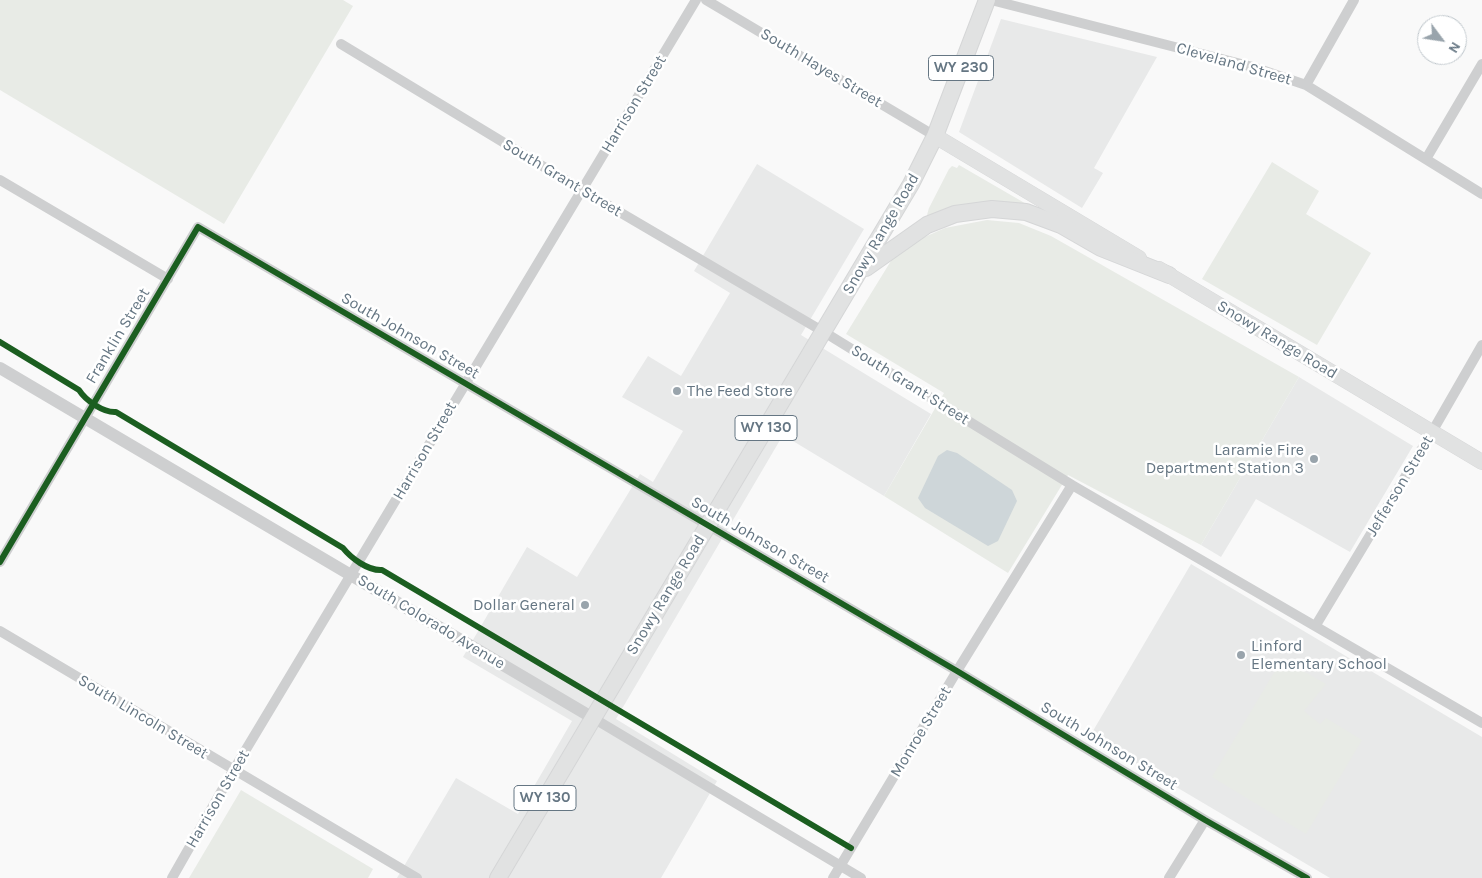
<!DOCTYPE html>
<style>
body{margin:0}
#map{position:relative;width:1482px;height:878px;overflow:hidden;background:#f9f9f9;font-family:Karla,sans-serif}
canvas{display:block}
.north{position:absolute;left:1417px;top:15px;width:50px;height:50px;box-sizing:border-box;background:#fff;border:1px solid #c1c8cd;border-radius:50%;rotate:121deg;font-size:14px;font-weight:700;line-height:20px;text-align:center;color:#657683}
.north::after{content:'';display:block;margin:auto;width:18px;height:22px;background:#99a4ac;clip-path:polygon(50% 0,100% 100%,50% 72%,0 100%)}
</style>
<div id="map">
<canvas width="1482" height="878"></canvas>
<div class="north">N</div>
</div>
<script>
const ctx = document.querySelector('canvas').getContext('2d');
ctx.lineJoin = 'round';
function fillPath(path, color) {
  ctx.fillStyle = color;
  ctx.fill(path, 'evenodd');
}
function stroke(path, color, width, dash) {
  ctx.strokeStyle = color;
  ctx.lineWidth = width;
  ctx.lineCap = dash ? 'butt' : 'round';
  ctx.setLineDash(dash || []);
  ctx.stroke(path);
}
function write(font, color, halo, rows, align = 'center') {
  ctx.font = font + ' Karla,sans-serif';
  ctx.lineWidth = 5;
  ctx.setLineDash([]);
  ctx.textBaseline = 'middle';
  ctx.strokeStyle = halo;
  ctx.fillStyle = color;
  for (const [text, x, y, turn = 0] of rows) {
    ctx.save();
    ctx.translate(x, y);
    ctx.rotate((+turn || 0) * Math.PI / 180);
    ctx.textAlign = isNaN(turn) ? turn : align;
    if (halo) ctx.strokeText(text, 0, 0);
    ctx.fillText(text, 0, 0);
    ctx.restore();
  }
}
const built = new Path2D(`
 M 1001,19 L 1157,57 L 1094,168 L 1103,173 L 1082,208 L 959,132 Z
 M 757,164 L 864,229 L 801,335 L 931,414 L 884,496 L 783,435 L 616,719 L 717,781 L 661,878 L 397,878 L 456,778 L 518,814 L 572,721 L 463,657 L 527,547 L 577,577 L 640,474 L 653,482 L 683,431 L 622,397 L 648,356 L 681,376 L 730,293 L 694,271 Z
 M 1299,377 L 1413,446 L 1350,552 L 1256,499 L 1221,557 L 1201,545 Z
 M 1191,564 L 1482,737 L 1482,878 L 1330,878 L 1090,736 Z`);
const green = new Path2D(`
 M 0,0 L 343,0 L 353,6 L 224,224 L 0,90 Z
 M 1272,162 L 1319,191 L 1306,214 L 1371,253 L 1317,345 L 1202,279 Z
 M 959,165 L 1035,209 L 929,217 L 927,215 L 929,208 L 949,169 L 952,166 L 957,168 Z
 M 987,220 L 1019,223 L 1051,236 L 1299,377 L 1201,545 L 1068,475 L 1008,573 L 884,496 L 944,393 L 846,334 L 894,256 L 909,244 L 945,228 Z
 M 1282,659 L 1326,684 L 1304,711 L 1320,724 L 1326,718 L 1362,740 L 1306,834 L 1212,777 Z
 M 241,790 L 373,869 L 368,878 L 189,878 Z`);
const water = new Path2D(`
 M 947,450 L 957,453 L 1012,490 L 1017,501 L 998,541 L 988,546 L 925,508 L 918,498 L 938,456 Z`);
const minor = new Path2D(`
 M 706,0 L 935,136
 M 991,0 L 1253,67 L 1306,85 L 1482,194
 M 341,44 L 582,190 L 824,332 L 1072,485 L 1482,723
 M 1306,85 L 1354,0
 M 1426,159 L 1482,64
 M 0,180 L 168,279
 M 0,562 L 198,227 L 957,671 L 1205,820 L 1307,878
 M 1316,625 L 1432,432 L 1482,345
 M 0,631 L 417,878
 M 593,718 L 861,878
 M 172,878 L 233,771 L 696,0
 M 833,878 L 957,671 L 1072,485
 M 1169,878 L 1205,820`);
const tertiary = new Path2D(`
 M 0,368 L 593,718`);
const secondary = new Path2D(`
 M 935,136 L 1139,258
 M 1159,269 L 1482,462`);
const primary = new Path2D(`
 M 866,268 L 927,225 L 955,214 L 992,209 L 1026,212 L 1061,225 L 1101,248 L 1169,275
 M 498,878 L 911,184 L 935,136 L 987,0`);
const cycleway = new Path2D(`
 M 0,342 L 79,390 C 86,401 104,413 116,412 L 343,548 C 351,558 368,571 382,570 L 851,848
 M 0,562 L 198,227 L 957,671 L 1205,820 L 1307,878`);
const markers = [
 [677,391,5,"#99a4ac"],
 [1314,459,5,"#99a4ac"],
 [585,605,5,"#99a4ac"],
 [1241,655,5,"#99a4ac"]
];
const shields = [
 [961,68,65],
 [766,428,62],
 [545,798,62]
];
const shieldNames = [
 ["WY 230",961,68],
 ["WY 130",766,428],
 ["WY 130",545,798]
];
const streetNames = [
 ["Cleveland Street",1234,64,16],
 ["South Hayes Street",821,68,31],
 ["Harrison Street",634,104,-59],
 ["South Grant Street",562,178,31],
 ["Snowy Range Road",881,234,-60],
 ["Franklin Street",118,336,-59],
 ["South Johnson Street",410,336,30],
 ["Snowy Range Road",1277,340,31],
 ["South Grant Street",910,385,32],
 ["Harrison Street",425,451,-60],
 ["Jefferson Street",1400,486,-59],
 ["South Johnson Street",760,540,30],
 ["Snowy Range Road",666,595,-59],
 ["South Colorado Avenue",431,622,31],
 ["South Lincoln Street",143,717,31],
 ["Monroe Street",921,732,-59],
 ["South Johnson Street",1109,746,31],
 ["Harrison Street",218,799,-60]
];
const poiNames = [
 ["The Feed Store",687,391],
 ["Laramie Fire",1304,450,"right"],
 ["Department Station 3",1304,468,"right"],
 ["Dollar General",575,605,"right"],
 ["Linford",1251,646],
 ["Elementary School",1251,664]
];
fillPath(built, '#e8e9e9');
fillPath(green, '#e8ebe6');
fillPath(water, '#ced6d9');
stroke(secondary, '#d5d6d7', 16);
stroke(primary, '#d5d6d7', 18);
stroke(minor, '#cecfd0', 10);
stroke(tertiary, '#cecfd0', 12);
stroke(secondary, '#e1e2e2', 15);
stroke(primary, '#e1e2e2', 16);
stroke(cycleway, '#1b5e20', 6);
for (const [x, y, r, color] of markers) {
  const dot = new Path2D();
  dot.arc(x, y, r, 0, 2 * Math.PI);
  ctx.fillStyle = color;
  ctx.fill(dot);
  stroke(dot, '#fff', 2);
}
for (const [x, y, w] of shields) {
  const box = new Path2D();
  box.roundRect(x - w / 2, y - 12.5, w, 25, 4);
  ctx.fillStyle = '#fff';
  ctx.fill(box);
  stroke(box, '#657683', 1);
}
write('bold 15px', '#657683', null, shieldNames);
write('16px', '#657683', '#fff', streetNames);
write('16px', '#657683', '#fff', poiNames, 'left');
</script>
